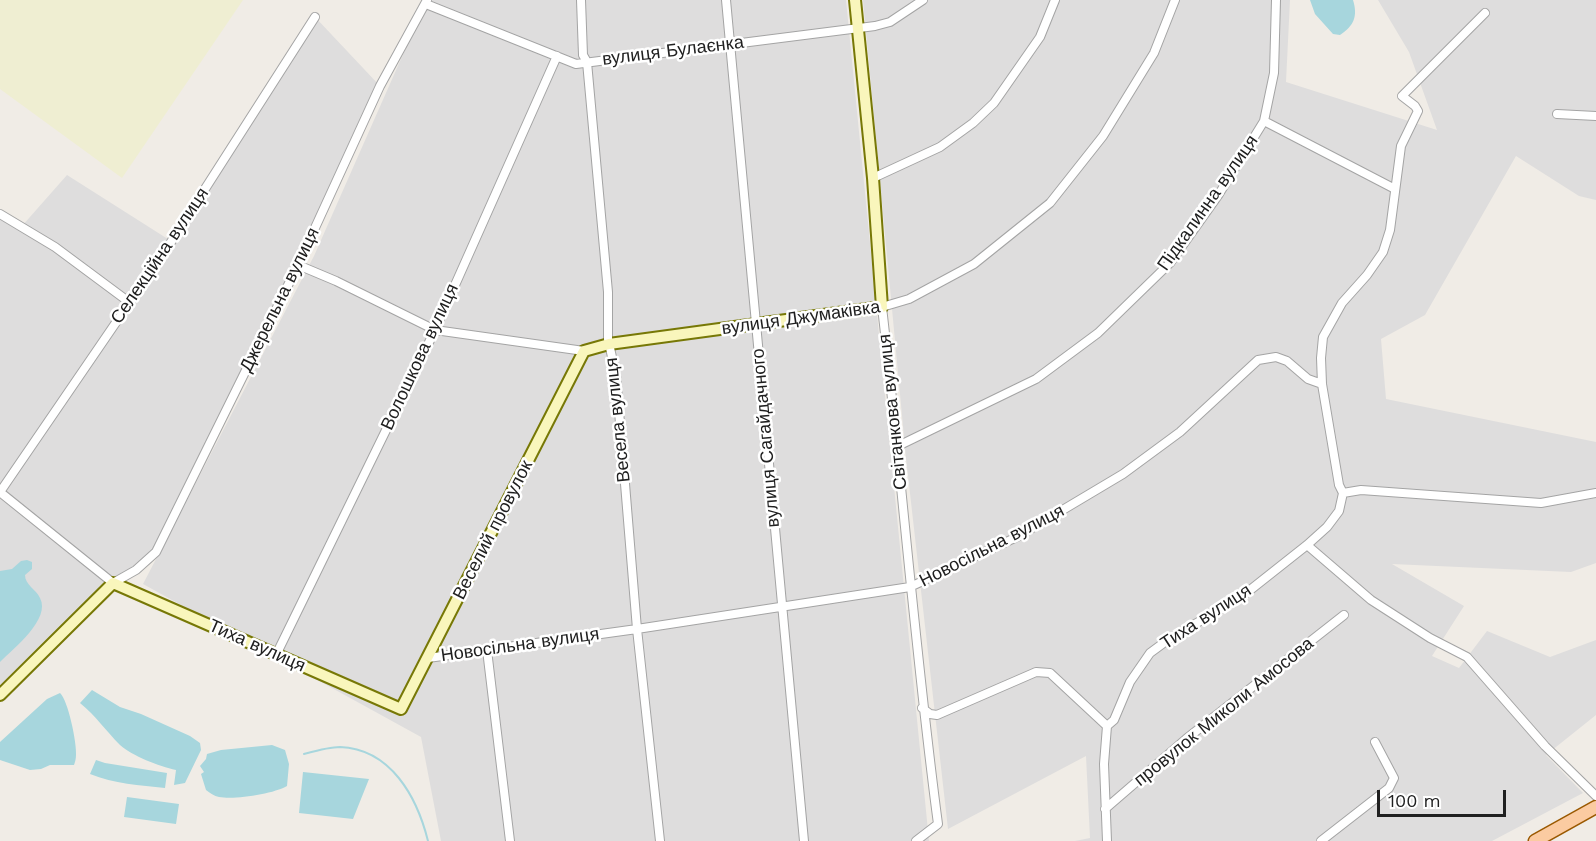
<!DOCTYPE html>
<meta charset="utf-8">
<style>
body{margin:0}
#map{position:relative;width:1596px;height:841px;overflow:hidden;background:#f0ece6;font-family:"Work Sans",sans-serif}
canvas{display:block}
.scale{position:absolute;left:1377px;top:790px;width:129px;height:27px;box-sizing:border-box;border:3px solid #202020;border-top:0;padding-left:8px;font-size:18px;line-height:21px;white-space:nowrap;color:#202020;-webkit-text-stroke:4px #fff;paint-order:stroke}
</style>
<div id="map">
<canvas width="1596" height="841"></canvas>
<div class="scale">100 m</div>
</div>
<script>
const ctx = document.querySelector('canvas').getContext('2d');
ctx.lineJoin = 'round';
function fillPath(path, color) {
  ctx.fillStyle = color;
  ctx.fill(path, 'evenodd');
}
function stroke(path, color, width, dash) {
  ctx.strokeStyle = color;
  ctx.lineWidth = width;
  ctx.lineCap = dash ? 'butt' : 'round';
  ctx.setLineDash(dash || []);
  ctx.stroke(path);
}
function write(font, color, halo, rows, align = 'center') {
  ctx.font = font + ' "Work Sans",sans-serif';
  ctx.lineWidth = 5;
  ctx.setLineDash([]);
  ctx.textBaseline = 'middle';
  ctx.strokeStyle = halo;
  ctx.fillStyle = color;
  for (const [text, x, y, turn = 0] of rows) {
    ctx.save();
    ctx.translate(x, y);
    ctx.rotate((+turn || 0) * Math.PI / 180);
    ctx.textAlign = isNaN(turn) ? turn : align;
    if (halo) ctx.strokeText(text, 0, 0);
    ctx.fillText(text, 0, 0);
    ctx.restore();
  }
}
const residential = new Path2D(`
 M 427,0 L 846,0 L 929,841 L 441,841 L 421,737 L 143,584 L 314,256 Z
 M 863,0 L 1290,0 L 1286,82 L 1437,130 L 1409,52 L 1378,0 L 1596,0 L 1596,200 L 1579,196 L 1516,156 L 1425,315 L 1381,339 L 1386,399 L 1596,442 L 1596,563 L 1571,572 L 1392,564 L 1464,606 L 1432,656 L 1459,668 L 1487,631 L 1550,657 L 1596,640 L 1596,715 L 1546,755 L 1583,793 L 1492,841 L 1075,841 L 1090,838 L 1086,756 L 948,829 L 906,458 Z
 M 315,17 L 380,86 L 298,265 L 156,552 L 113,583 L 0,695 L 0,214 L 22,226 L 67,175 L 171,241 Z`);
const farmland = new Path2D(`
 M 0,0 L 243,0 L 122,178 L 0,89 Z`);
const water = new Path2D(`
 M 1310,0 L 1353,0 C 1358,16 1354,26 1340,35 L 1333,34 L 1315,14 Z
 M 27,560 L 32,562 L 32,569 L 25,575 C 25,585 36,589 40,598 C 51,619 14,648 0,662 L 0,571 L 12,569 L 21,561 Z
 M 92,690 L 120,707 L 141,714 L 190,736 L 200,743 L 201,750 L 185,783 L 174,785 L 176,770 C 159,766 132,756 120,745 C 106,731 96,716 80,703 Z
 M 60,693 C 68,700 77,743 76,755 C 76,759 75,762 74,765 L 50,765 L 41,769 L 30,770 L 0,760 L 0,742 L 47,699 Z
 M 272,745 L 285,750 L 289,764 L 287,786 C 273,794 235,800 219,797 C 214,796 210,793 206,790 L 201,774 L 204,772 L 200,766 L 206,759 L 207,754 L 221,750 Z
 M 96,760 L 105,763 L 167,773 L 165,788 C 140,785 114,784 90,774 Z
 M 303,772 L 369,779 L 353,819 L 299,813 Z
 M 127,797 L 179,804 L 176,824 L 124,817 Z`);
const stream = new Path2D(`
 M 304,754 C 315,751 329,747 340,747 C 391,749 417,797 428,841`);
const street = new Path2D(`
 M 581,0 L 583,55 L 587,62 L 608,292 L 608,339 L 616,375 L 637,629 L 660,841
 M 726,0 L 804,841
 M 426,4 L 576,64 L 875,26 L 890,22 L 923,0
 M 1557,114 L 1596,116
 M 1264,121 L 1395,189
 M 873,178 L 940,147 L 973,123 L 994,103 L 1040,37 L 1055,0
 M 0,214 L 55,247 L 129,302
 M 298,265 L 336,281 L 435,330 L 584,351
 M 898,446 L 1036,379 L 1098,333 L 1170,263 L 1219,194 L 1264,121 L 1274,73 L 1276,0
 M 0,492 L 113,583 L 136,570 L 156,552 L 298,265 L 380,86 L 427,0
 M 0,492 L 171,242 L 315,17
 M 1343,493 L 1339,485 L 1322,384 L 1321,358 L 1323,337 L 1342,303 L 1367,275 L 1383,252 L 1390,230 L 1401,146 L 1418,111 L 1415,106 L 1402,96 L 1485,13
 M 1343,493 L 1361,490 L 1541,503 L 1596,493
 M 1307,545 L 1371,600 L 1430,638 L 1467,657 L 1545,746 L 1596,796
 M 487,650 L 510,841
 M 276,655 L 435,330 L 557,56
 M 428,658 L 637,629 L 910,587 L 1019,536 L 1123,474 L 1180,432 L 1258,360 L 1276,357 L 1287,361 L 1308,379 L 1322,384
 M 922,708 L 930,714 L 937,715 L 1036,672 L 1050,673 L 1107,726 L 1114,720 L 1130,682 L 1150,653 L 1169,639 L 1240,598 L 1307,545 L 1327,527 L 1339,511 L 1343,493
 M 1105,809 L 1186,739 L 1344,615
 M 916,841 L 938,824 C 915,652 902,480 882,307 L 909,299 L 974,264 L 1050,203 L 1103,136 L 1154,53 L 1175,0
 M 1107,841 L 1104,764 L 1107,726
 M 1321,841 L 1389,788 L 1394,778 L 1375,742`);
const secondary = new Path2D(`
 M 0,695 L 113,583 L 401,709 L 584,351 L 609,344 L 882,307 L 873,178 L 855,0`);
const primary = new Path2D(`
 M 1535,841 L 1596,807`);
const streetNames = [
 ["вулиця Булаєнка",673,51,-7],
 ["Підкалинна вулиця",1208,203,-55],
 ["Селекційна вулиця",160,256,-56],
 ["Джерельна вулиця",280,300,-64],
 ["вулиця Джумаківка",801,318,-8],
 ["Волошкова вулиця",420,357,-65],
 ["Світанкова вулиця",893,412,-96],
 ["Весела вулиця",618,420,-96],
 ["вулиця Сагайдачного",766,438,-95],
 ["Веселий провулок",493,530,-63],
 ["Новосільна вулиця",992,546,-27],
 ["Тиха вулиця",1206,617,-33],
 ["Новосільна вулиця",520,645,-8],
 ["Тиха вулиця",257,646,24],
 ["провулок Миколи Амосова",1224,712,-39]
];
fillPath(residential, '#dedddd');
fillPath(farmland, '#efeed2');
fillPath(water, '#a7d6dd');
stroke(stream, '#a7d6dd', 2);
stroke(street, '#a4a4a4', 10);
stroke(secondary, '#777806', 14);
stroke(primary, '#9a5901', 15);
stroke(street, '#fff', 8);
stroke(secondary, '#f9f6bc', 10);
stroke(primary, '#fbcba1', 12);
write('18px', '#202020', '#fff', streetNames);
</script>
